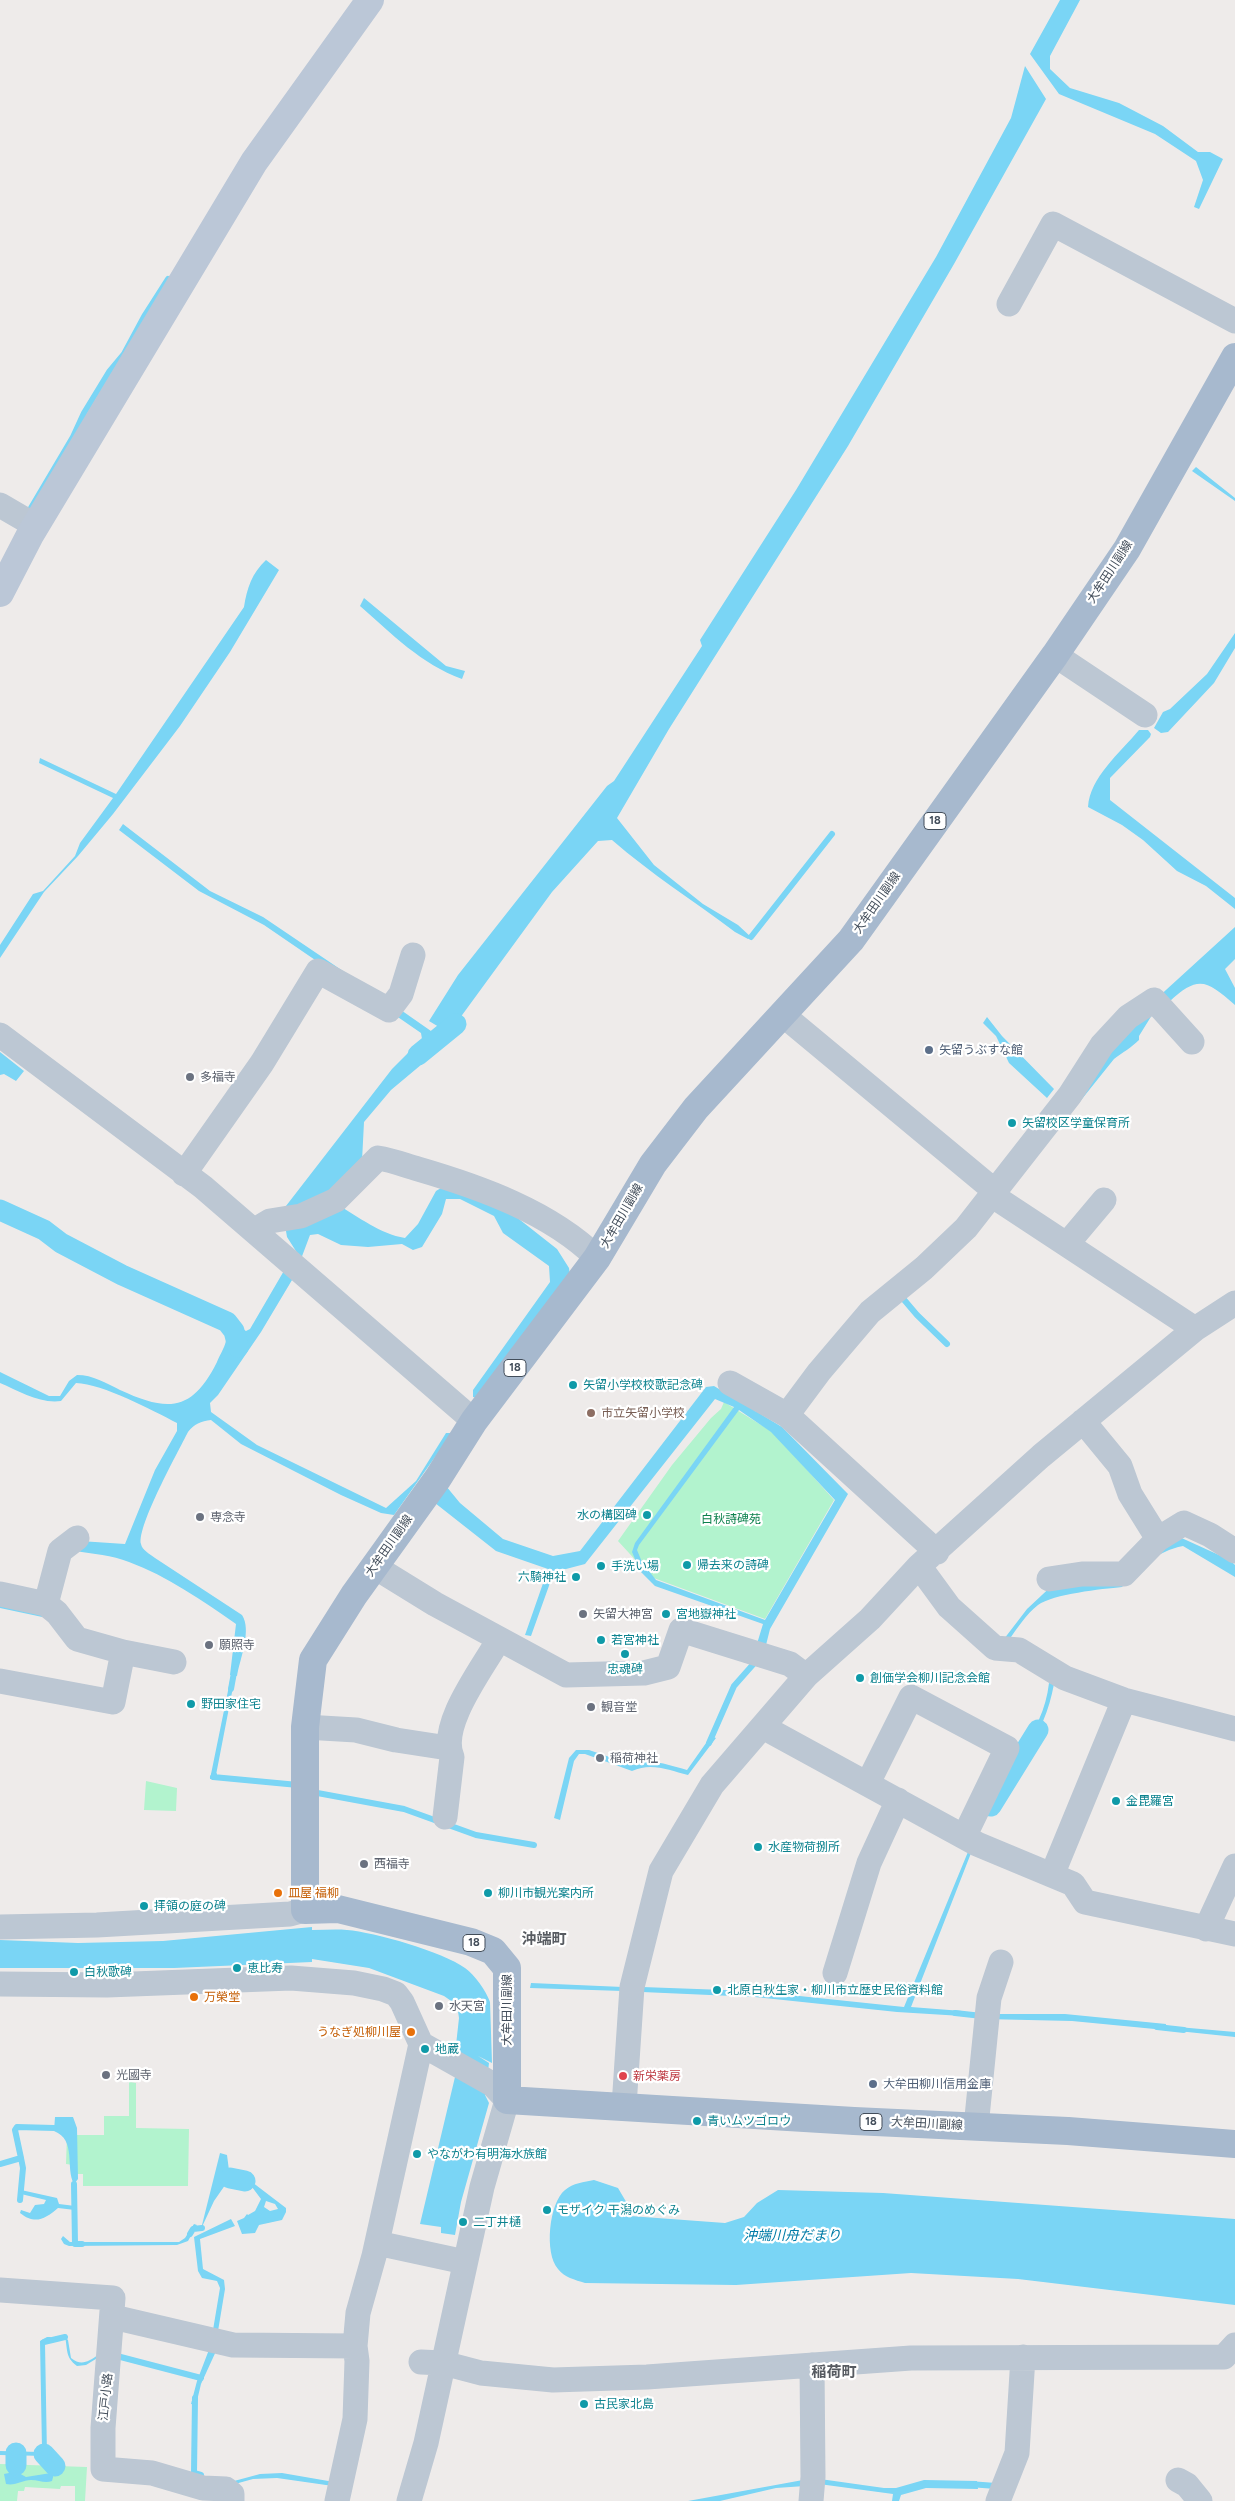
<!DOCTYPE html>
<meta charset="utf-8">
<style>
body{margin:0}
canvas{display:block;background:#eeebea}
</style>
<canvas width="1235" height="2501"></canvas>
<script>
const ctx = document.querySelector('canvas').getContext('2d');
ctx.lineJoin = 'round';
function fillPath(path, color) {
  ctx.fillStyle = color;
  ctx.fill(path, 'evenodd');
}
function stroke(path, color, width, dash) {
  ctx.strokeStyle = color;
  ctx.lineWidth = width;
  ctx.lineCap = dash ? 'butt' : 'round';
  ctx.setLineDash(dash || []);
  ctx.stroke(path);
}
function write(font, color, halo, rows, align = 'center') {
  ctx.font = font + ' Figtree,"Noto Sans JP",sans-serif';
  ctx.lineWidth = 4.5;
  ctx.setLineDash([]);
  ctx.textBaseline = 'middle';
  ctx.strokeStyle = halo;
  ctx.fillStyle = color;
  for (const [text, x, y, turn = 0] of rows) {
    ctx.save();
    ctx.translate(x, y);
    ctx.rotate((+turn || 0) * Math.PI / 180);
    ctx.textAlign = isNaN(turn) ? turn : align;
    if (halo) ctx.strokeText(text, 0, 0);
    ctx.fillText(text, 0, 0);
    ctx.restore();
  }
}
const green = new Path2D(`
 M 724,1402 L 774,1433 L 834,1500 L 765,1619 L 651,1577 L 618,1541 L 672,1465 L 711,1418 L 721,1409 Z
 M 146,1781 L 177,1788 L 176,1811 L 144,1810 Z
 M 129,2082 L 136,2083 L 136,2128 L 189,2129 L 188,2186 L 83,2186 L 83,2174 L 73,2174 L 73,2165 L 66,2164 L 67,2135 L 104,2135 L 104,2116 L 129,2116 Z
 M 0,2464 L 87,2467 L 85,2501 L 75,2501 L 75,2486 L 61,2486 L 60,2489 L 25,2487 L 24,2491 L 18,2491 L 17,2501 L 0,2501 Z`);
const water = new Path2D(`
 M 1060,0 L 1080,0 L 1050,56 L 1050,69 L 1070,88 L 1119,103 L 1163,126 L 1198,152 L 1210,152 L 1223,159 L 1199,209 L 1194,207 L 1203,180 L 1196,161 L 1155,134 L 1059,94 L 1030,54 Z
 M 1025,66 L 1046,99 L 954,264 L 848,446 L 669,729 L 617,818 L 654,865 L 703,904 L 738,925 L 751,937 L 748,939 L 735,932 C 694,901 651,874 612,840 L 598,841 L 552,892 L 449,1033 L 429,1021 L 458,975 L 607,786 L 614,781 L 702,646 L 700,640 L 796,490 L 936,257 L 1011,118 Z
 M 1196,467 L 1235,498 L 1235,501 L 1192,471 Z
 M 266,560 L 279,570 L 230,652 L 180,726 L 113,814 L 78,856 L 44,892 L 0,958 L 0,945 L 33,894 L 43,891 L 75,856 L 80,843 L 113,798 L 39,763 L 40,758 L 116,794 L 244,607 C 247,588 252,573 266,560 Z
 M 364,598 L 446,666 L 465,671 L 462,679 C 421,664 392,634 360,606 Z
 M 1235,633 L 1235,648 L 1214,683 L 1168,732 L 1161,733 L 1154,728 L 1163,712 L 1170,709 L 1207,674 Z
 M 1139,730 L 1148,730 L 1151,734 L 1150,737 L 1110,778 L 1110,800 L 1235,898 L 1235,909 L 1206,886 L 1177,871 L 1143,840 L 1122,825 L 1088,807 C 1090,777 1120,753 1139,730 Z
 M 123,824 L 210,891 L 263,917 L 374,992 L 321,964 L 264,925 L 199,891 L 119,830 Z
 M 1235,927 L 1235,959 L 1225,969 L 1235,988 L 1235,1005 C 1207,981 1199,974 1169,1002 L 1155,1000 Z
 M 398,1008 L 441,1038 L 446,1044 L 391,1090 L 364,1122 L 362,1161 L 338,1190 L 279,1215 L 392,1069 L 422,1039 L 421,1033 L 392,1013 Z
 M 1152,1015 L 1139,1036 L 1139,1040 C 1131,1048 1123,1052 1114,1059 L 1021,1175 L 1097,1049 Z
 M 987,1017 L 1002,1036 L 1054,1089 L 1047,1098 L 1009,1063 L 996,1036 L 983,1023 Z
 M 0,1052 L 24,1071 L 16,1081 L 4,1074 L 0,1075 Z
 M 441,1188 L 510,1212 L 557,1249 L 569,1268 L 570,1276 L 478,1398 L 473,1397 L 473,1390 L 550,1282 L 549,1266 L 503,1233 L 494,1216 L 460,1199 L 446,1199 L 442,1214 L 422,1247 L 413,1250 L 402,1244 L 368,1247 L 341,1245 L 318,1234 L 310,1235 L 301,1259 L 287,1237 L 285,1225 L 338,1205 C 359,1217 380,1234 405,1238 L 418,1224 L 436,1191 Z
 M 285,1269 L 295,1275 L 261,1332 L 218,1395 L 210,1403 L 211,1412 L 257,1445 L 386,1508 L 416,1481 L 446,1433 L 452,1433 L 394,1515 L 381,1513 L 341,1495 L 241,1444 L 211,1420 C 201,1421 194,1424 188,1432 C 178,1452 137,1526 141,1544 C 142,1550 150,1554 155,1558 L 242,1615 C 252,1630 240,1659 237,1676 L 230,1675 L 236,1624 C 203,1601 167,1576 129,1562 C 112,1555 93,1554 75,1551 L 71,1555 L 47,1618 L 0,1608 L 0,1599 L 40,1608 L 65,1551 L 80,1541 L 125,1544 L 155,1470 L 177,1431 L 177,1423 C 152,1410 103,1384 76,1383 L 61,1401 C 40,1404 19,1391 0,1383 L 0,1372 L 49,1396 L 60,1396 L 69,1381 L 77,1375 C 93,1375 106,1383 120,1390 C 168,1412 192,1412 217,1362 C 222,1350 231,1339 224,1327 L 228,1320 L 246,1331 L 250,1329 Z
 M 714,1386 L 782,1427 L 848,1494 L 770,1629 L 765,1649 L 756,1647 L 763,1624 L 655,1586 L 640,1571 L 632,1552 L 635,1543 L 734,1407 L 715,1399 L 585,1564 L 566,1569 L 555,1569 L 531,1636 L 525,1635 L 548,1569 L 496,1551 L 435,1503 L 446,1486 L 460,1503 L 503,1539 L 553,1556 L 580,1551 L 706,1387 ZM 739,1410 L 771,1432 L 835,1500 L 765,1620 L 656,1580 L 642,1562 L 637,1550 L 639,1545 Z
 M 1175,1535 L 1230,1560 L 1235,1565 L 1235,1577 L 1183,1546 C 1157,1551 1138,1569 1122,1587 C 1102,1589 1053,1594 1038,1605 C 1026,1614 1017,1629 1008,1641 L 1004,1639 L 1027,1609 L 1057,1581 L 1105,1580 Z
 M 230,1681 L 234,1682 L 216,1775 L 218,1779 L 210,1779 Z
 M 1049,1683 L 1054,1684 C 1049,1711 1040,1732 1024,1755 L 1020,1752 C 1035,1730 1046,1710 1049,1683 Z
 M 711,1736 L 716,1738 L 688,1775 C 669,1770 651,1762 632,1771 L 585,1754 L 579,1754 L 574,1761 L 560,1820 L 554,1818 L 569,1758 L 576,1750 L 589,1750 L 633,1765 C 652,1758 668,1765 687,1770 Z
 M 970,1847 L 973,1848 L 911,2007 L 962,2011 L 962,2016 L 897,2012 L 755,1997 L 642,1992 L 642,1987 L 752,1991 L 904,2007 Z
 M 312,1927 L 312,1930 C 324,1930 336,1929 347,1930 C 374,1932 443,1952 465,1968 C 475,1975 486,1991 490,2002 L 492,2063 L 478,2056 L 489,2063 L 485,2095 L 489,2103 L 461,2202 L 455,2235 L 441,2233 L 441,2227 L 420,2224 L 455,2077 L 460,2047 L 456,2045 L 459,2018 L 457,2005 L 444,1996 L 369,1968 L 312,1959 L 312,1962 L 174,1968 L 0,1968 L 0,1940 L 78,1943 L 163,1941 Z
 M 531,1983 L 623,1987 L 623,1991 L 530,1988 Z
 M 984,2014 L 1065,2014 L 1166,2024 L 1165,2030 L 1072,2021 L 984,2019 Z
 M 1178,2027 L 1235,2032 L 1235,2037 L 1178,2031 Z
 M 55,2117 L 73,2117 L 77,2128 L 78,2179 L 74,2184 C 65,2168 77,2140 54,2131 Z
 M 220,2153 L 227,2155 L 230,2178 L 214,2201 L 201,2229 Z
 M 248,2179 L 286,2208 L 286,2212 L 282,2220 L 259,2225 L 255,2233 L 242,2234 L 237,2221 L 244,2218 L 247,2214 L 248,2215 L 255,2211 L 261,2199 L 252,2187 L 244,2184 ZM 266,2201 L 275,2204 L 278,2209 L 270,2211 L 264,2207 Z
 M 594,2180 L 618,2188 L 628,2205 L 630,2216 L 725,2223 L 744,2217 L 757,2203 L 778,2190 L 883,2193 L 1235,2219 L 1235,2305 L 1018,2279 L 911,2273 L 736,2285 L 585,2283 C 575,2280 564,2277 558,2269 C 544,2253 549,2203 565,2190 C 573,2183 584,2182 594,2180 Z
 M 21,2190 L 57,2198 L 59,2204 L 75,2206 L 75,2210 L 58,2208 C 45,2219 35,2225 20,2213 L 21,2210 L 30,2213 L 35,2205 L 44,2204 L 46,2200 L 21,2194 Z
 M 231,2219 L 235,2226 L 200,2239 L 203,2269 L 224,2280 L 225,2289 L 217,2337 L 212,2336 L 220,2288 L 217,2281 L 202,2278 L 198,2271 L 194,2237 Z
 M 194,2224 L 197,2225 L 188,2241 L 177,2245 L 69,2246 L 64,2244 L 61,2239 L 63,2236 L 70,2242 L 179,2242 L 185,2238 Z
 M 47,2337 L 51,2337 L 49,2342 L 45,2343 L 47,2456 L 0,2455 L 0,2451 L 40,2452 L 42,2449 L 40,2341 Z
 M 65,2337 L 68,2340 L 71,2358 C 81,2366 88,2362 98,2355 L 99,2357 L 86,2365 L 77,2366 C 65,2357 68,2350 65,2337 Z
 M 210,2347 L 217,2349 L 201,2384 L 196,2405 L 191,2404 L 197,2381 Z
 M 15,2465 L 17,2465 L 17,2472 L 26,2477 L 51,2473 L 53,2466 L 56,2466 L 52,2481 C 45,2484 39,2480 31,2480 C 22,2480 16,2486 6,2484 L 4,2474 L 14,2472 Z
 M 282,2473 L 334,2482 L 333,2486 L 277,2478 L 253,2479 L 224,2487 L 223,2484 L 260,2474 Z
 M 820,2479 L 884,2488 L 896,2488 L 924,2480 L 977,2481 L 978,2489 L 926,2488 L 901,2495 L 899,2501 L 892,2501 L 893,2494 L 819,2484 Z
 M 803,2480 L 805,2486 L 776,2488 L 720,2501 L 688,2501 Z`);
const stream = new Path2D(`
 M 31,508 L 73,437 L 84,413 L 109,372 L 124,354 L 145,315 L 168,279
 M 751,937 L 832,834
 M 900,1295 L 917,1315 L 947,1344
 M 231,1689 L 235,1667
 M 709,1743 L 734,1686 L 757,1660
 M 214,1775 L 213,1777 L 298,1785
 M 312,1792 L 404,1809 L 476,1835 L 534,1845
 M 955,2013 L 982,2016
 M 1157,2027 L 1184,2030
 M 0,2164 L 21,2158 L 15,2130 L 17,2127 L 54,2128
 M 74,2184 L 75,2244 L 82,2244
 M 20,2200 L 23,2168 L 21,2158
 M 190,2234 L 193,2229 L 202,2228
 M 44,2342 L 65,2337
 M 113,2355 L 201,2378
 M 195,2398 L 194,2473 L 201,2475
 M 969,2484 L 996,2486 L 997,2483`);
const canal = new Path2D(`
 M 418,1055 L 456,1024
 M 0,1210 L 44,1230 L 61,1243 L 122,1275 L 227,1322 L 234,1331 L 238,1347
 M 991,1806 L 1038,1730
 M 230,2178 L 245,2181
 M 44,2454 L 55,2466
 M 16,2465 L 16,2453`);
const street = new Path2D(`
 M 1009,304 L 1053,224 L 1235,321
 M 0,505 L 36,526
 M 1055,655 L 1145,715
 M 783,1015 L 996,1192
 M 0,1035 L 203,1187 L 474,1421
 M 184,1174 L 262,1063 L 318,971 L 389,1010 L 401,994 L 413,955
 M 993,1196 L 1195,1329
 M 255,1230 L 270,1221 L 301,1216 L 336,1200 L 378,1158 C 392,1160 404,1165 418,1169 C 480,1187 550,1212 597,1258
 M 1067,1244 L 1104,1200
 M 730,1383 L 787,1415 L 937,1552
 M 787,1415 L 819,1372 L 870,1312 L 924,1268 L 966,1228 L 1070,1095 L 1102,1045 L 1128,1017 L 1154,1000 L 1192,1042
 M 1083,1421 L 1120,1466 L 1130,1494 L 1158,1539
 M 919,1566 L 949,1607 L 995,1648 L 1019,1650 L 1065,1678 L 1124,1700 L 1235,1729
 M 375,1567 L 435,1604 L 566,1675 L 644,1673 L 668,1667 L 681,1630 L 790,1664 L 806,1676
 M 1049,1579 L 1082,1574 L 1124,1574 L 1158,1539 L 1184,1523 L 1210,1535 L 1235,1551
 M 0,1594 L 46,1604 L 57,1613 L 77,1639 L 123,1652 L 174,1662
 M 46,1604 L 60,1551 L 77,1538
 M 0,1681 L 113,1702 L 123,1652
 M 305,1727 L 356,1730 L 396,1740 L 448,1748
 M 763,1727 L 977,1844 L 1073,1884 L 1085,1902 L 1235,1934
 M 868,1783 L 911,1697 L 1007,1748 L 964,1837
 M 445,1817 L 452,1757 C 438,1725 483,1668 499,1639
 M 1052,1875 L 1124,1700
 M 0,1927 L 97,1925 L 290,1914 L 305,1910
 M 1206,1929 L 1235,1866
 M 835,1973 L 869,1863 L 898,1800
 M 0,1984 L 107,1985 L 291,1978 L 354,1983 L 383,1989 L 396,1994 L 402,2002 L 421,2044 L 492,2084 L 507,2100 L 482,2187 L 426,2443 L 409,2501
 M 624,2106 L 632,1987 L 661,1871 L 712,1785 L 806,1676 L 870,1619 L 919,1566 L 1041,1456 L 1195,1329 L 1235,1303
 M 976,2127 L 989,1998 L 1001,1962
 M 377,2243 L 465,2262
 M 0,2290 L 113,2298 L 103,2428 L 103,2469 L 152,2473 L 203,2488 L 226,2489 L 232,2494 L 232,2501
 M 113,2317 L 233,2345 L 355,2346
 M 421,2362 L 443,2363 L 481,2373 L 553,2380 L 647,2377 L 911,2358 L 1224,2357 L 1235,2345
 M 1178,2480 L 1187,2485 L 1200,2501
 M 337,2501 L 355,2419 L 357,2361 L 355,2346 L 358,2313 L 374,2256 L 421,2044
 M 811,2501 L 813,2477 L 812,2365
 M 998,2501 L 1017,2453 L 1023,2357`);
const secondary = new Path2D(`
 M 0,593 L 30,535 L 254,162 L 370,0`);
const primary = new Path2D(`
 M 1235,357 L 1127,549 L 1055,655 L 851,940 L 696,1108 L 653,1164 L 597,1258 L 474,1421 L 438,1478 L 354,1595 L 313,1660 L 305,1727 L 305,1910 L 338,1909 L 471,1942 L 493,1951 L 507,1968 L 507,2100 L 854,2121 L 1068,2131 L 1235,2144`);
const markers = [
 [929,1050,5,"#5c6f8a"],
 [190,1077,5,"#6b7280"],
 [1012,1123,5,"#0f9aa8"],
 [573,1385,5,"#0f9aa8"],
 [591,1413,5,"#8d6e63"],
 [647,1515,5,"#0f9aa8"],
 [200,1517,5,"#6b7280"],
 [687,1565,5,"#0f9aa8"],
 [601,1566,5,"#0f9aa8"],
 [576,1577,5,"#0f9aa8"],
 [583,1614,5,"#6b7280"],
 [666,1614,5,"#0f9aa8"],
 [601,1640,5,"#0f9aa8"],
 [209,1645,5,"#6b7280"],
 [625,1654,5,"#0f9aa8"],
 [860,1678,5,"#0f9aa8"],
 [191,1704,5,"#0f9aa8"],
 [591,1707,5,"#6b7280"],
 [600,1758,5,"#6b7280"],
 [1116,1801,5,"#0f9aa8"],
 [758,1847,5,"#0f9aa8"],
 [364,1864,5,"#6b7280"],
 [278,1893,5,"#e8710a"],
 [488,1893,5,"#0f9aa8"],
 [144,1906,5,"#0f9aa8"],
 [237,1968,5,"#0f9aa8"],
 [74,1972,5,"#0f9aa8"],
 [717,1990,5,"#0f9aa8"],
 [194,1997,5,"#e8710a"],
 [439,2006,5,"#6b7280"],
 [411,2032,5,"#e8710a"],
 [425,2049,5,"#0f9aa8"],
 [106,2075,5,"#6b7280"],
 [623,2076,5,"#e0444e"],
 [873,2084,5,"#5c6f8a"],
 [697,2121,5,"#0f9aa8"],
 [417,2154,5,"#0f9aa8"],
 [547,2210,5,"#0f9aa8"],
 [463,2222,5,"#0f9aa8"],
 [584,2404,5,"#0f9aa8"]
];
const shields = [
 [935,821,22],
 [515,1368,22],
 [474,1943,22],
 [871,2122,22]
];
const shieldNames = [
 ["18",935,821],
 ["18",515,1368],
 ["18",474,1943],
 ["18",871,2122]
];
const streetNames = [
 ["大牟田川副線",1110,572,-57],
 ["大牟田川副線",877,903,-55],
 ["大牟田川副線",622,1216,-60],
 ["大牟田川副線",389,1546,-55],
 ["大牟田川副線",507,2010,-90],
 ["大牟田川副線",927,2124,3],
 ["江戸小路",106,2397,-84]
];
const serviceNames = [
 ["矢留うぶすな館",939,1050],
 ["大牟田柳川信用金庫",883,2084]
];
const worshipNames = [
 ["多福寺",200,1077],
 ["専念寺",210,1517],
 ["矢留大神宮",593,1614],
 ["願照寺",219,1645],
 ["観音堂",601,1707],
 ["稲荷神社",610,1758],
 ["西福寺",374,1864],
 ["水天宮",449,2006],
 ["光國寺",116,2075]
];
const cultureNames = [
 ["矢留校区学童保育所",1022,1123],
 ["矢留小学校校歌記念碑",583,1385],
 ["水の構図碑",637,1515,"right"],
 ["帰去来の詩碑",697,1565],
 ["手洗い場",611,1566],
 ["六騎神社",566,1577,"right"],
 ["宮地嶽神社",676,1614],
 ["若宮神社",611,1640],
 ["忠魂碑",625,1669,"center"],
 ["創価学会柳川記念会館",870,1678],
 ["野田家住宅",201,1704],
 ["金毘羅宮",1126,1801],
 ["水産物荷捌所",768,1847],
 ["柳川市観光案内所",498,1893],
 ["拝領の庭の碑",154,1906],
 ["恵比寿",247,1968],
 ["白秋歌碑",84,1972],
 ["北原白秋生家・柳川市立歴史民俗資料館",727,1990],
 ["地蔵",435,2049],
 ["青いムツゴロウ",707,2121],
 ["やながわ有明海水族館",427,2154],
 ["モザイク 干潟のめぐみ",557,2210],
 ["二丁井樋",473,2222],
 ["古民家北島",594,2404]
];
const educationNames = [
 ["市立矢留小学校",601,1413]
];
const parkNames = [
 ["白秋詩碑苑",731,1519]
];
const foodNames = [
 ["皿屋 福柳",288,1893],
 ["万榮堂",204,1997],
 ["うなぎ処柳川屋",401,2032,"right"]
];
const healthNames = [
 ["新栄薬房",633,2076]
];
const waterNames = [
 ["沖端川舟だまり",792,2236]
];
const quarterNames = [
 ["沖端町",544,1940],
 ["稲荷町",834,2373]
];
fillPath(green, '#b2f3ce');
fillPath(water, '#7ad5f5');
stroke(stream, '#7ad5f5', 6);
stroke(canal, '#7ad5f5', 21);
stroke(street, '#bcc7d3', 25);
stroke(secondary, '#bbc7d7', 28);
stroke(primary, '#a7b9ce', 28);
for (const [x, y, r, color] of markers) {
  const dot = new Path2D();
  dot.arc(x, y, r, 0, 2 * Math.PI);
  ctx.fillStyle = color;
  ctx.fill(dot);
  stroke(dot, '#fff', 2);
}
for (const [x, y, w] of shields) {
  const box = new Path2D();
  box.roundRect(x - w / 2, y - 8.5, w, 17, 4);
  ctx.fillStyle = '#fff';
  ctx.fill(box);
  stroke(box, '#424d5a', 1);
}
write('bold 11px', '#424d5a', null, shieldNames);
write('12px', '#424d5a', '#fff', streetNames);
write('12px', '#4e5e75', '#fff', serviceNames, 'left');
write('12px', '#5b616d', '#fff', worshipNames, 'left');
write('12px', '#0d838f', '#fff', cultureNames, 'left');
write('12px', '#785e54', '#fff', educationNames, 'left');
write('12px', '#0c814d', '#fff', parkNames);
write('12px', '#c56008', '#fff', foodNames, 'left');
write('12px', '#be3a42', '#fff', healthNames, 'left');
write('italic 14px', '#017ca7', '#fff', waterNames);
write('bold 15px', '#575b61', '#fff', quarterNames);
</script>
